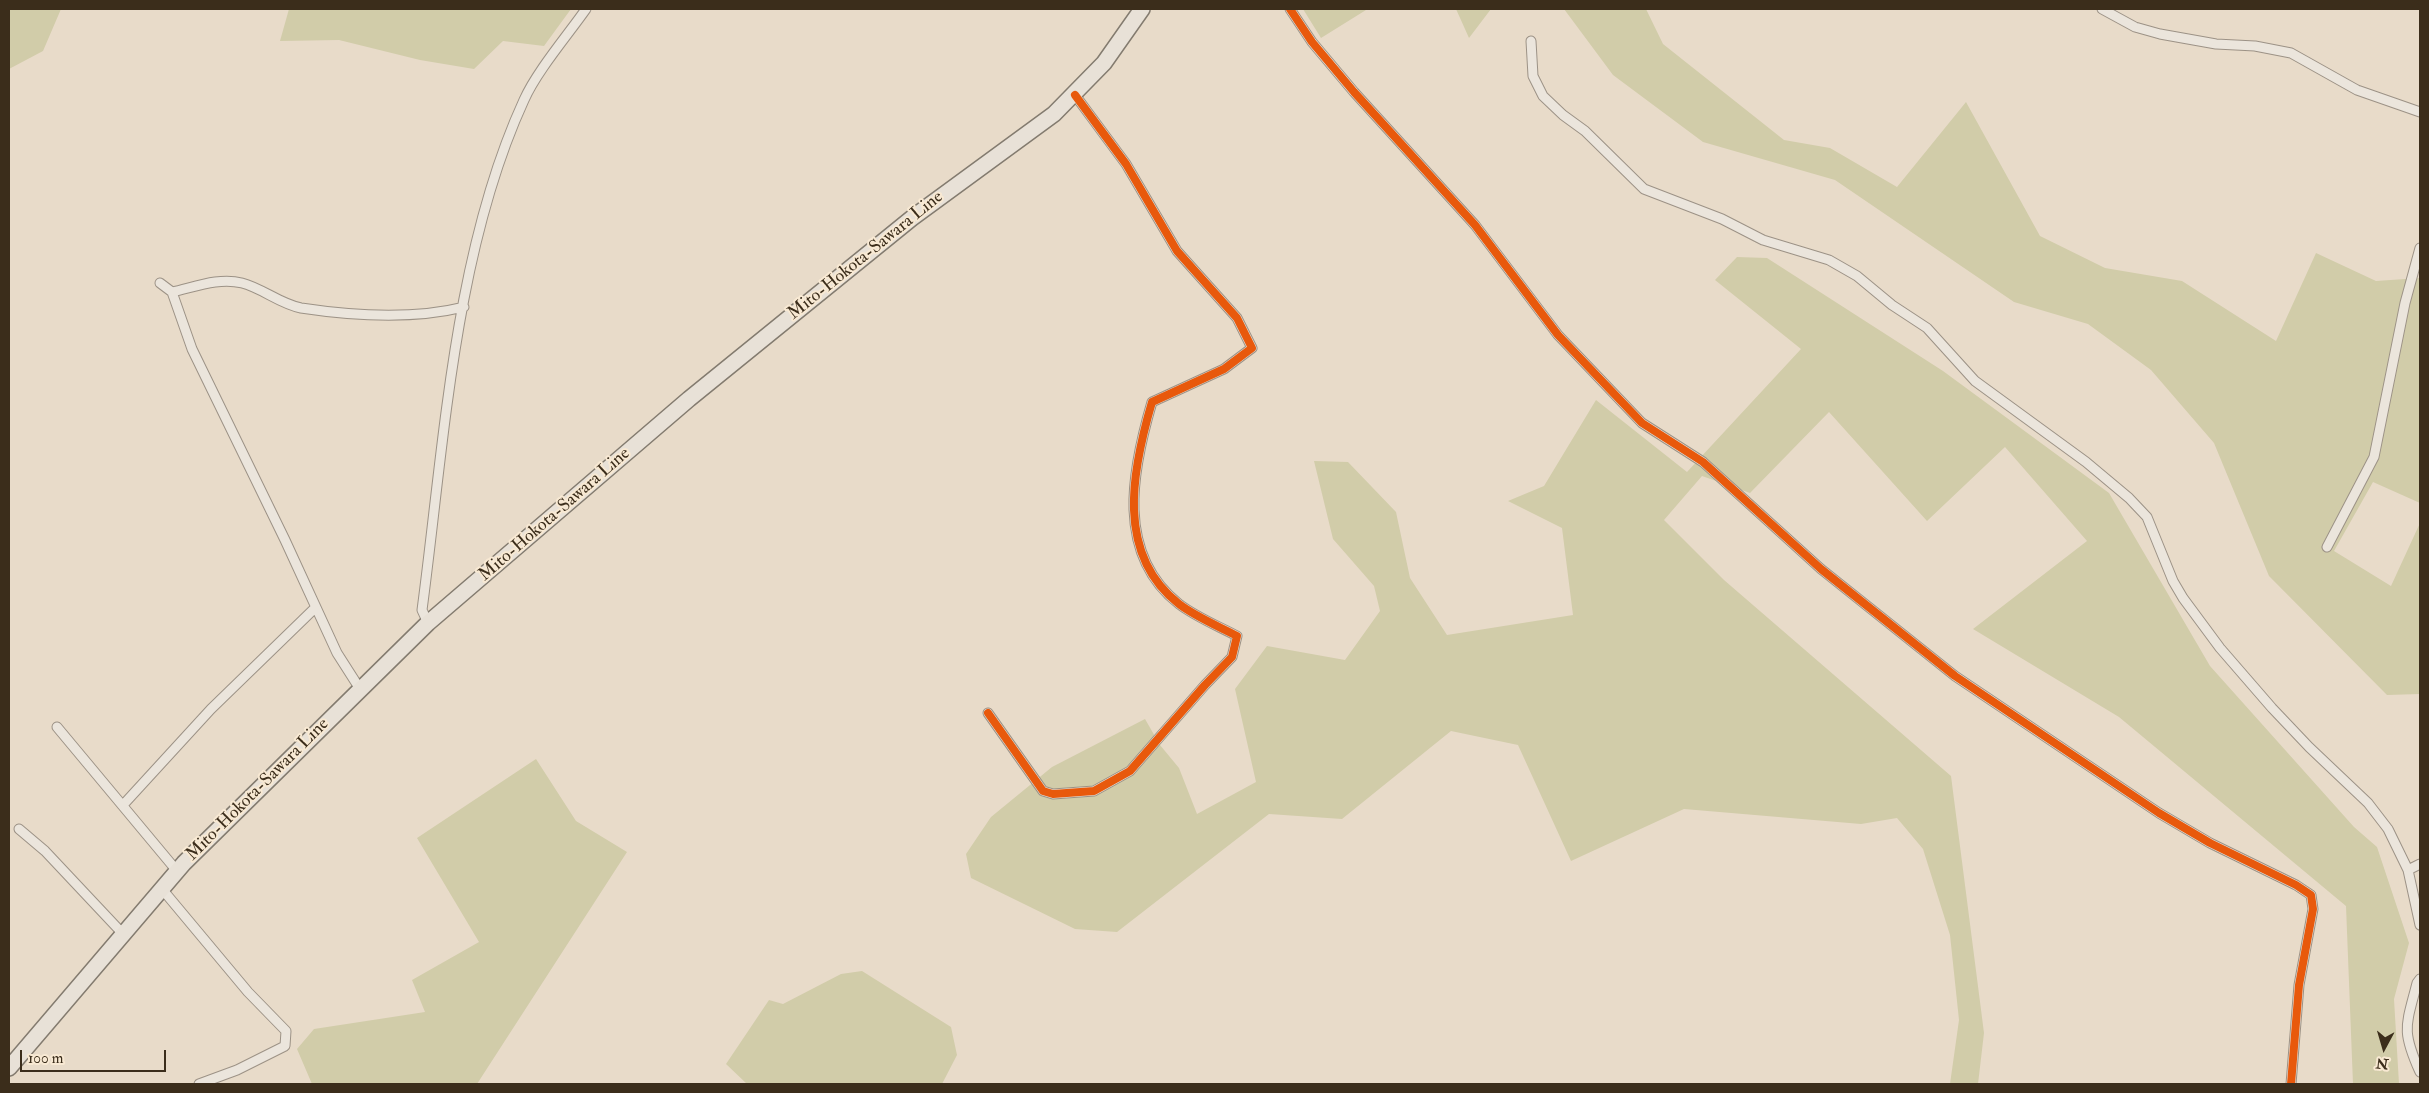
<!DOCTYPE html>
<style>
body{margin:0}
#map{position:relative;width:2429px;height:1093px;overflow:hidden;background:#e8dbc9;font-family:"IM FELL Double Pica",serif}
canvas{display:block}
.frame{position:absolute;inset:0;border:10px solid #3b2d1b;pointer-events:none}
.north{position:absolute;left:2359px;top:1023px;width:50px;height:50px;-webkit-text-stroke:4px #f8e9d3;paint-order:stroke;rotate:186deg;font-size:14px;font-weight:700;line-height:20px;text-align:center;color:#3b2d1b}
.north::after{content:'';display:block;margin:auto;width:18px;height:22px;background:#3b2d1b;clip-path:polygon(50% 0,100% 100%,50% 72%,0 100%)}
.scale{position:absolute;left:20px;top:1050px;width:146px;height:22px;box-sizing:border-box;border:2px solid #3b2d1b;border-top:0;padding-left:6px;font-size:15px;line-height:18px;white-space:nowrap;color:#3b2d1b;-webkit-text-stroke:4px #f8e9d3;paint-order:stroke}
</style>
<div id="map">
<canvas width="2429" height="1093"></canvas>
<div class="frame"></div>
<div class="north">N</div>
<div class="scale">100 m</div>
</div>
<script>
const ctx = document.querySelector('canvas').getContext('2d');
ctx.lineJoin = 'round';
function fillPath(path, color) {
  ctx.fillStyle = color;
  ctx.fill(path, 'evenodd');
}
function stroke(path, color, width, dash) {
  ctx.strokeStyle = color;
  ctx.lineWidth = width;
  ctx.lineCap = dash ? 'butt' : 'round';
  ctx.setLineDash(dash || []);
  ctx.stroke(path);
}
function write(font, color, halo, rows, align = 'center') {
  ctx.font = font + ' "IM FELL Double Pica",serif';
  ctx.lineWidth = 4;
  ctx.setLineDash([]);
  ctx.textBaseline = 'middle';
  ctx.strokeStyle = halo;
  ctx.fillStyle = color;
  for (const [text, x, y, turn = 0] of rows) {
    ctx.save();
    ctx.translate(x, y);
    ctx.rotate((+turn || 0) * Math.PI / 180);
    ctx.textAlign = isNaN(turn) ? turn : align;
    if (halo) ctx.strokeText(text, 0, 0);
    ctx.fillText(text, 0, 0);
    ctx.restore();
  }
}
const green = new Path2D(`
 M 9,9 L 61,9 L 43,51 L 9,69 Z
 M 289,9 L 571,9 L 544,46 L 503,41 L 474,69 L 420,60 L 339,40 L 280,41 Z
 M 1303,9 L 1365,9 L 1366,10 L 1321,38 Z
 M 1456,9 L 1491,9 L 1469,38 Z
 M 1564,9 L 1646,9 L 1663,44 L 1784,140 L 1830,148 L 1897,187 L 1966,102 L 2040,236 L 2105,268 L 2182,281 L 2276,341 L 2316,253 L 2376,281 L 2420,278 L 2420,503 L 2373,482 L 2334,551 L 2391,586 L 2420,523 L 2420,694 L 2387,695 L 2269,576 L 2214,443 L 2151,370 L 2088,324 L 2014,302 L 1835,180 L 1703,142 L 1613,75 Z
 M 1737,257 L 1767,258 L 1943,371 L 2109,493 L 2210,666 L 2354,827 L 2377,847 L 2409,943 L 2394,999 L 2399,1084 L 2353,1084 L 2346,906 L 2119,717 L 1973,629 L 2087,541 L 2005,447 L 1927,521 L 1829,412 L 1750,493 L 1702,476 L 1664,520 L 1724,580 L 1951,776 L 1984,1033 L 1978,1084 L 1950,1084 L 1959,1020 L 1950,935 L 1923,849 L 1897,818 L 1861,824 L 1684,809 L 1571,861 L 1518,745 L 1451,731 L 1342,819 L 1269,814 L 1117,932 L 1075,929 L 971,878 L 966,854 L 991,817 L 1052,767 L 1145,719 L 1160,745 L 1179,768 L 1197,814 L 1256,782 L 1235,689 L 1267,646 L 1345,660 L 1380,611 L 1374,586 L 1333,539 L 1314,461 L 1348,462 L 1396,512 L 1410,578 L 1447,635 L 1573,615 L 1562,528 L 1508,501 L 1544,486 L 1596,400 L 1687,472 L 1801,349 L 1715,280 Z
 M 536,759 L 576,821 L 627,852 L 477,1084 L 312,1084 L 297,1049 L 314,1029 L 425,1012 L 412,980 L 479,942 L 417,838 Z
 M 862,971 L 951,1027 L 957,1055 L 942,1084 L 747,1084 L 726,1064 L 769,1000 L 783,1004 L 841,974 Z`);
const street = new Path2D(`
 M 1290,9 L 1312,42 L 1354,92 L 1475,225 L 1558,335 L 1642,423 L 1703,462 L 1821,569 L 1955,676 L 2159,813 L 2210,843 L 2296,885 L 2311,895 L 2313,909 L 2299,985 L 2291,1084
 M 2102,9 L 2135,27 L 2160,34 L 2216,44 L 2255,46 L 2291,53 L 2357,90 L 2420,112
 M 1531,41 L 1533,76 L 1543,96 L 1563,115 L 1585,131 L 1644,189 L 1722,219 L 1763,240 L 1829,260 L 1857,276 L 1892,305 L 1927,328 L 1975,381 L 2086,462 L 2129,498 L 2147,517 L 2173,581 L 2183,598 L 2220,648 L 2272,708 L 2309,747 L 2368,803 L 2388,829 L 2408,870 L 2420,925
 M 160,283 L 172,292 L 192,349 L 285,540 L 337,653 L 360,689
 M 172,292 C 195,287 219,277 242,283 C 262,288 280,304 301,308 C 354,316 412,320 464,307
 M 2327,547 L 2374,457 L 2405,303 L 2420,248
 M 428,623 L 422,610 C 444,445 454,252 524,100 C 537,71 567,36 586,9
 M 988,713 L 1043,791 L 1053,794 L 1094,791 L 1130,771 L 1205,685 L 1232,657 L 1237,636 C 1218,626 1196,617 1179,604 C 1115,554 1132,470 1152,402 L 1224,369 L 1252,348 L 1237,318 L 1177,251 L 1126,164 L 1075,95
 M 57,727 L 177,871
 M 123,805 L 211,709 L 315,608
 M 19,829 L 45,851 L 124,935
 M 2408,870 L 2420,864
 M 162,889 L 248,992 L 286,1031 L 285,1046 L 237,1070 L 199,1084
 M 2420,979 L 2417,983 C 2406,1026 2401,1030 2420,1072`);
const primary = new Path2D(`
 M 9,1068 L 184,863 L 428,623 L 689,399 L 912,218 L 1054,114 L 1104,63 L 1142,9`);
const cycleway = new Path2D(`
 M 1290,9 L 1312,42 L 1354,92 L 1475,225 L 1558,335 L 1642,423 L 1703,462 L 1821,569 L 1955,676 L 2159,813 L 2210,843 L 2296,885 L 2311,895 L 2313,909 L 2299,985 L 2291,1084
 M 988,713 L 1043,791 L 1053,794 L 1094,791 L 1130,771 L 1205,685 L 1232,657 L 1237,636 C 1218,626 1196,617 1179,604 C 1115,554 1132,470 1152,402 L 1224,369 L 1252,348 L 1237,318 L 1177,251 L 1126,164 L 1075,95`);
const streetNames = [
 ["Mito-Hokota-Sawara Line",866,256,-39],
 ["Mito-Hokota-Sawara Line",555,515,-41],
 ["Mito-Hokota-Sawara Line",258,790,-45]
];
fillPath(green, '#d1cca9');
stroke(street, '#9c9286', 11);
stroke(primary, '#837b6f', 18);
stroke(street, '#ebe5dc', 9);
stroke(primary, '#e8e1d7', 15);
stroke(cycleway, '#e8590c', 8);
write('18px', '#3b2d1b', '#f8e9d3', streetNames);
</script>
